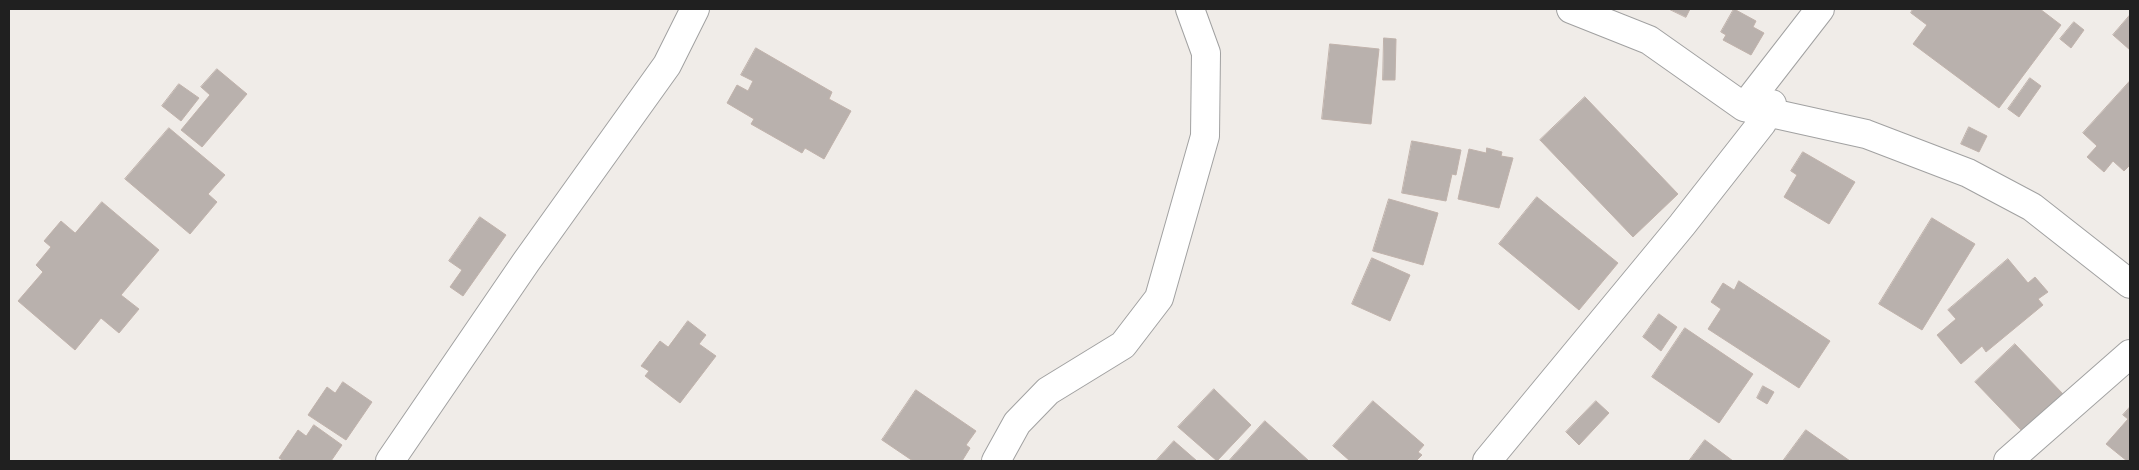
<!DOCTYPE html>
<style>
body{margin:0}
#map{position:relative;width:2139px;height:470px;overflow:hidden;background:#f0ece8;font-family:"Titillium Web",sans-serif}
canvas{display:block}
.frame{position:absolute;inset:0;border:10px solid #202020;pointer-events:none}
</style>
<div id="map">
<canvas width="2139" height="470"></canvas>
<div class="frame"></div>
</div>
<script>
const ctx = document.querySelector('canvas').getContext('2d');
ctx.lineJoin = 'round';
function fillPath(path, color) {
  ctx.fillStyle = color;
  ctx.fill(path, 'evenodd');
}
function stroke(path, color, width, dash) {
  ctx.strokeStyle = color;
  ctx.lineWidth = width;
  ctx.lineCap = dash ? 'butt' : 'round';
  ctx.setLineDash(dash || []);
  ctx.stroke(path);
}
const building = new Path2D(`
 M 1669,9 L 1690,9 L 1686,17 Z
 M 1734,9 L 1756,21 L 1753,27 L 1764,33 L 1751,55 L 1723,40 L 1726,35 L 1721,32 Z
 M 1913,9 L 2040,9 L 2061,25 L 1999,108 L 1913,44 L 1927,25 L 1911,13 Z
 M 2130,15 L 2130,50 L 2113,35 Z
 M 2074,22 L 2084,30 L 2071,48 L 2060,39 Z
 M 1384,38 L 1396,39 L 1395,80 L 1383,80 Z
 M 1330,44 L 1379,49 L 1371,124 L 1322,119 Z
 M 756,48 L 832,92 L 829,99 L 851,111 L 824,159 L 805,148 L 802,153 L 751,124 L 754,119 L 727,103 L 737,85 L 748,91 L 753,81 L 741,75 Z
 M 217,69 L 247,94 L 202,147 L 181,130 L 210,95 L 201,87 Z
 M 2030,78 L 2041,86 L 2019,117 L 2008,109 Z
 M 2130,81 L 2130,165 L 2124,171 L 2113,161 L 2104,172 L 2087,157 L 2097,146 L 2083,133 Z
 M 179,84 L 199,98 L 181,121 L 162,106 Z
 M 1585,97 L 1678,194 L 1633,237 L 1540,140 Z
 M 1969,127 L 1987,136 L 1979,152 L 1961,144 Z
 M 169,128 L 225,175 L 208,194 L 217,202 L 190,234 L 125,179 Z
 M 1412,141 L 1461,150 L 1456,175 L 1452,174 L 1446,201 L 1402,193 Z
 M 1487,148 L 1502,152 L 1501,156 L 1513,158 L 1499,208 L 1458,199 L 1469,149 L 1486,153 Z
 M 1803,152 L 1855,182 L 1829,224 L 1784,197 L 1797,175 L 1791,171 Z
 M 1537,197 L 1618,263 L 1579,310 L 1499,244 Z
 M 1389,199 L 1438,213 L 1423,265 L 1373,251 Z
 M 102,202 L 159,250 L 121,295 L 139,309 L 119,333 L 101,318 L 75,350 L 18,301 L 43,272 L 36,265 L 51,247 L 44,241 L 61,221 L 75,233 Z
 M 480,217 L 506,235 L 463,296 L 450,287 L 462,270 L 449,261 Z
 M 1932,218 L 1975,244 L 1922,330 L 1879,304 Z
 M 1372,258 L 1410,275 L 1390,321 L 1352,304 Z
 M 2008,259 L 2028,283 L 2035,277 L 2048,292 L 2038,299 L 2043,305 L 1986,352 L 1982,346 L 1961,364 L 1937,335 L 1956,319 L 1948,310 Z
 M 1739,281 L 1830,341 L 1799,388 L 1708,329 L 1721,309 L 1711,302 L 1723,283 L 1734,290 Z
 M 1659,314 L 1677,327 L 1661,351 L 1643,337 Z
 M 688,321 L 706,335 L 699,344 L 716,356 L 680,403 L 645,376 L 649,371 L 641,366 L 660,341 L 668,347 Z
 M 1685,328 L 1753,374 L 1719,423 L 1652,377 Z
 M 2015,344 L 2063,394 L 2023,432 L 1975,382 Z
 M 343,382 L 372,402 L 346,440 L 308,415 L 327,387 L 335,393 Z
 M 1763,386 L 1774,392 L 1767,404 L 1757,398 Z
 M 1214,389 L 1251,425 L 1217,461 L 1178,427 Z
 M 916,390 L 976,431 L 966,445 L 970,448 L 962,461 L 913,461 L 882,440 Z
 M 1373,401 L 1424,445 L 1418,452 L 1422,455 L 1416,461 L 1350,461 L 1333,446 Z
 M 1596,401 L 1609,413 L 1579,445 L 1566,432 Z
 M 2130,407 L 2130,461 L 2127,461 L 2106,444 L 2128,419 L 2123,415 Z
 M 1265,421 L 1309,461 L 1229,461 Z
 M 314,425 L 342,445 L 331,461 L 284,461 L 279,458 L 298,430 L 306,436 Z
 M 1806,430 L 1850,461 L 1783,461 Z
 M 1705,440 L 1733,461 L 1689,461 Z
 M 1174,441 L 1197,461 L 1156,461 Z`);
const minor = new Path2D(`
 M 1571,9 L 1649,40 L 1744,107 L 1866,134 L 1968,173 L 2032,207 L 2130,284
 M 1744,107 L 1820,9
 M 390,461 L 526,262 L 667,65 L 695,9
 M 996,461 L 1017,423 L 1048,391 L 1123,345 L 1159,298 L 1205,136 L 1206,53 L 1190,9
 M 1487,461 L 1682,225 L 1762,123 L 1772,104 L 1765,104
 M 2008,461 L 2130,354`);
fillPath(building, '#b9b1ad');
stroke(building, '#c0b2ab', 1);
stroke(minor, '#a1a1a1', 30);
stroke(minor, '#fff', 28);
</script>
